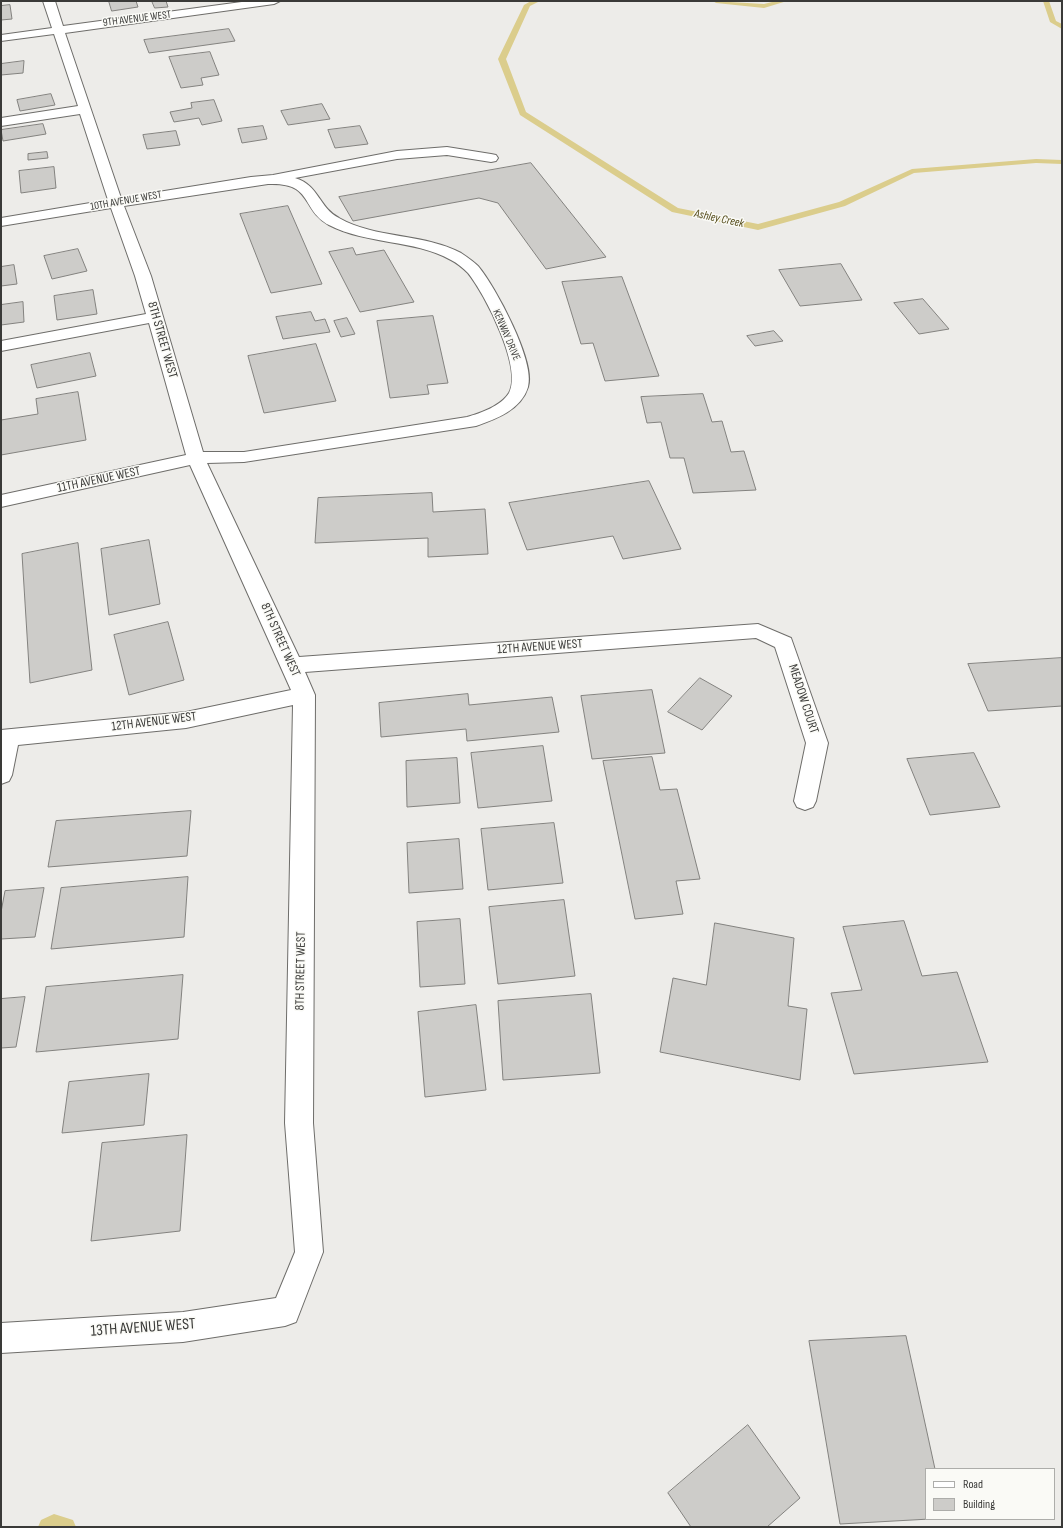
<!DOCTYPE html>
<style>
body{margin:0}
#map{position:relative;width:1063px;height:1528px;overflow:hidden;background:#edece9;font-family:"Sofia Sans Condensed",sans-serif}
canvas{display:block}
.frame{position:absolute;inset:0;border:2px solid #3a3a38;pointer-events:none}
.legend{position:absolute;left:925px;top:1468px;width:130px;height:52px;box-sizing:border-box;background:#fafaf6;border:1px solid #adadaa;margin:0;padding:5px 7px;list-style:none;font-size:12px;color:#3a3a38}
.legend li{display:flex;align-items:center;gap:8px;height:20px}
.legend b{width:20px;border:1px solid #adadaa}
</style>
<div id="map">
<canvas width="1063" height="1528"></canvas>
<div class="frame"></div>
<ul class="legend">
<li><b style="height:5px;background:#fff"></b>Road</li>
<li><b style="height:11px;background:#cdccc9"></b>Building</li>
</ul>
</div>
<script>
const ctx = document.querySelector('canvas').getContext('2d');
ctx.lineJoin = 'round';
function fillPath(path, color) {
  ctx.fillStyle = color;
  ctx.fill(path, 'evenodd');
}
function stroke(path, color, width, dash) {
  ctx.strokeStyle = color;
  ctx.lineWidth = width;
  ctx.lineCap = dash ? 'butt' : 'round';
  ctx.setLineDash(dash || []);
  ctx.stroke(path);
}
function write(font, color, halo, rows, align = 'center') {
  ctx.font = font + ' "Sofia Sans Condensed",sans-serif';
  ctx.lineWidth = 3;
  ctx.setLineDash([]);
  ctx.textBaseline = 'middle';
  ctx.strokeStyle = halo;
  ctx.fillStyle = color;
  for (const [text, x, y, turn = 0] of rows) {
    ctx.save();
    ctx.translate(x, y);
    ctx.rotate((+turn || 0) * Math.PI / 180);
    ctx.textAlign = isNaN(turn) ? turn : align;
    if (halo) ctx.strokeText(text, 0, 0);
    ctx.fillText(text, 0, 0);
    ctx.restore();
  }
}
const stream = new Path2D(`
 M 531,1 L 540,1 L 530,6 L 506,59 L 526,112 L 678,208 L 758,224 L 839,202 L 912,169 L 1036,159 L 1062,160 L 1062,164 L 1036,163 L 914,173 L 845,206 L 758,230 L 672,212 L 520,115 L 498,59 L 524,5 Z
 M 713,1 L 764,4 L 776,1 L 787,1 L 764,8 L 716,3 Z
 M 1043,1 L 1049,1 L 1056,21 L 1062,24 L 1062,29 L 1050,22 Z
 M 54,1514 L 73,1520 L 76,1527 L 38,1527 L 41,1520 Z`);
const building = new Path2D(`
 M 109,1 L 136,1 L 138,7 L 112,11 Z
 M 152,1 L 166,1 L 168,7 L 155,8 Z
 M 10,5 L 12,19 L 1,20 L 1,6 Z
 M 229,29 L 235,41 L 149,53 L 144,40 Z
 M 210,52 L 219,75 L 201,78 L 203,85 L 181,88 L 169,57 Z
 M 24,61 L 23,73 L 1,75 L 1,64 Z
 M 51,94 L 55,105 L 20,111 L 17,100 Z
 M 214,100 L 222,121 L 202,125 L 199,118 L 174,122 L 170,112 L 192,108 L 191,103 Z
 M 322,104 L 330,119 L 288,125 L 281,111 Z
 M 43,124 L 46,134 L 3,141 L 1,130 Z
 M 263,126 L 267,139 L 242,143 L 238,129 Z
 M 360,126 L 368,144 L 335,148 L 328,130 Z
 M 176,131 L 180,145 L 147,149 L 143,135 Z
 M 47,152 L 48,158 L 28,160 L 28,154 Z
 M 531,163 L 606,257 L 546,269 L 498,203 L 479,198 L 353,221 L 339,197 Z
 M 54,167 L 56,188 L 21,193 L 19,171 Z
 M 288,206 L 322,284 L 271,293 L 240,214 Z
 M 353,248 L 356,255 L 384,250 L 414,302 L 360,312 L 329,252 Z
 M 78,249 L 87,271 L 52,279 L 44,256 Z
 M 841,264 L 862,300 L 800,306 L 779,270 Z
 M 14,265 L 17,284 L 1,286 L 1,267 Z
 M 622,277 L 659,376 L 605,381 L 593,343 L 581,344 L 562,282 Z
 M 93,290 L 97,314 L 57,320 L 54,296 Z
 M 923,299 L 949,329 L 919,334 L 894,303 Z
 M 23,302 L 24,322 L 1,325 L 1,305 Z
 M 311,312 L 315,321 L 325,319 L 330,332 L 283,339 L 276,317 Z
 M 433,316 L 448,383 L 427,385 L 429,394 L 390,398 L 377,321 Z
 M 347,318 L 355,334 L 341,337 L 334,321 Z
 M 774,331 L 783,341 L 755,346 L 747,336 Z
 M 316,344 L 336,401 L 264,413 L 248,356 Z
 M 90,353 L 96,376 L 37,388 L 31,365 Z
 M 78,392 L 86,440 L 1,455 L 1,420 L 38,414 L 36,399 Z
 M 703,394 L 712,422 L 722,421 L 731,452 L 744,451 L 756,490 L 693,493 L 684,458 L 670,458 L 661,422 L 647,423 L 641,397 Z
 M 649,481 L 681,549 L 623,559 L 613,536 L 527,550 L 509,503 Z
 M 432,493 L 433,512 L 485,509 L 488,554 L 428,557 L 428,538 L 315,543 L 318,498 Z
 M 149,540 L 160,604 L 109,615 L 101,549 Z
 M 78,543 L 92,670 L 30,683 L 22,554 Z
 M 168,622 L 184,680 L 129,695 L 114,635 Z
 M 1062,658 L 1062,706 L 988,711 L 968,664 Z
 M 700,678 L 732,696 L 702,730 L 668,712 Z
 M 652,690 L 665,753 L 592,759 L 581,696 Z
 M 468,694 L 469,705 L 552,697 L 559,732 L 467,741 L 466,729 L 381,737 L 379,703 Z
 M 543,746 L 552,801 L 478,808 L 471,753 Z
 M 974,753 L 1000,807 L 930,815 L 907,759 Z
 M 652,757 L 660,790 L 677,789 L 700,879 L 676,881 L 683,914 L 635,919 L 603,761 Z
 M 457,758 L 460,803 L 407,807 L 406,761 Z
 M 191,811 L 187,856 L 48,867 L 56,821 Z
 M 554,823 L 563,883 L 488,890 L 481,829 Z
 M 459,839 L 463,889 L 409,893 L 407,843 Z
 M 188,877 L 184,937 L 51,949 L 61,888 Z
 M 44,888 L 35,937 L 1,939 L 1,912 L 5,891 Z
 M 564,900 L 575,976 L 498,984 L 489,907 Z
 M 460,919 L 465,984 L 420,987 L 417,922 Z
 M 904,921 L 922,976 L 957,972 L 988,1062 L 854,1074 L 831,993 L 862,990 L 843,927 Z
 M 715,923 L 794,938 L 788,1006 L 807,1009 L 800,1080 L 660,1052 L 673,978 L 706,985 Z
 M 183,975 L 178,1039 L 36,1052 L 46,987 Z
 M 591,994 L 600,1073 L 503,1080 L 498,1001 Z
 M 25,997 L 16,1047 L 1,1048 L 1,999 Z
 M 476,1005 L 486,1090 L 425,1097 L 418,1012 Z
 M 149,1074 L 144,1125 L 62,1133 L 69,1082 Z
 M 187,1135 L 180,1231 L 91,1241 L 102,1143 Z
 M 906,1336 L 935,1469 L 926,1469 L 926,1519 L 930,1519 L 840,1524 L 809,1341 Z
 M 748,1425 L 800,1498 L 767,1527 L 691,1527 L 668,1493 Z`);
const minor = new Path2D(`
 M 43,1 L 55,1 L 63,26 L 249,1 L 280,1 L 274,4 L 65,33 L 121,198 L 251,177 L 273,175 L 397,151 L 447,147 L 491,154 L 496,155 L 498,158 L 496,161 L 491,162 L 447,155 L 397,159 L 295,178 C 319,185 319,208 339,218 C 376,239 423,233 461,253 C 467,257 473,261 478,266 C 495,286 536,362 528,387 C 521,410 496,419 476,426 L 244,462 L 207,463 L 299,657 L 758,624 L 791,638 L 828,743 L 816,801 L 813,807 L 805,810 L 797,807 L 794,801 L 806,743 L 775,647 L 756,638 L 305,672 L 315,695 L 313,1123 L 323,1252 L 296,1322 L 285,1326 L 183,1342 L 1,1353 L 1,1323 L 183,1312 L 276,1298 L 295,1252 L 285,1123 L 293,705 L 186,728 L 18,745 L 12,775 L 9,781 L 1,784 L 1,730 L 186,712 L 291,690 L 190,465 L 1,507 L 1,495 L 186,455 L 149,323 L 1,351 L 1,341 L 146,314 L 135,276 L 111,208 L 1,226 L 1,218 L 108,200 L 80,114 L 1,126 L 1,118 L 78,106 L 54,34 L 1,41 L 1,35 L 52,28 ZM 268,184 C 314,182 300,209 329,225 C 368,245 413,239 451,260 C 457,263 463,268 468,273 C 485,294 523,368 509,393 C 501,406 481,413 467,417 L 244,452 L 203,452 L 151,276 L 124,206 Z`);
const farStreetnames = [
 ["9TH AVENUE WEST",137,19,-7],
 ["10TH AVENUE WEST",126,201,-10],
 ["KENWAY DRIVE",506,335,67]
];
const farWaternames = [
 ["Ashley Creek",719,219,12]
];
const streetNames = [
 ["8TH STREET WEST",162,340,74],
 ["11TH AVENUE WEST",99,480,-12],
 ["8TH STREET WEST",280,640,66],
 ["12TH AVENUE WEST",540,647,-4],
 ["MEADOW COURT",803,699,72],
 ["12TH AVENUE WEST",154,722,-7],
 ["8TH STREET WEST",301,971,-89]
];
const nearStreetnames = [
 ["13TH AVENUE WEST",143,1328,-4]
];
fillPath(stream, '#dbcd8c');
fillPath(building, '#cdccc9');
stroke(building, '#83827f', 1);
stroke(minor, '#6e6d6a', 2);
fillPath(minor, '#fff');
write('11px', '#3a3a38', '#fafaf6', farStreetnames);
write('italic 12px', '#524917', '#fafaf6', farWaternames);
write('13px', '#3a3a38', '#fafaf6', streetNames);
write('16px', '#3a3a38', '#fafaf6', nearStreetnames);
</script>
